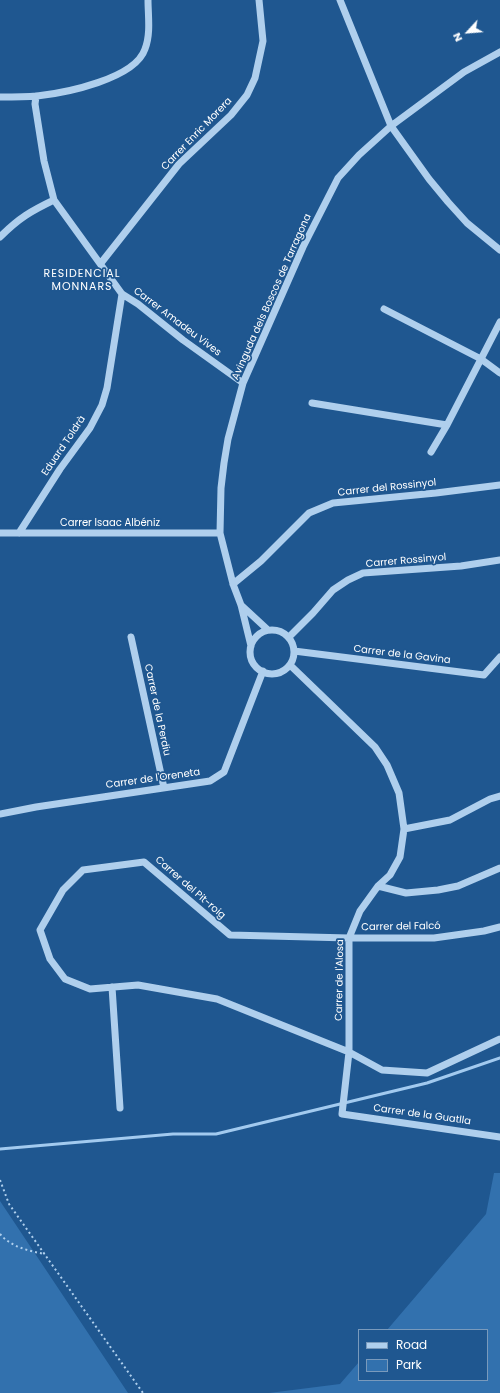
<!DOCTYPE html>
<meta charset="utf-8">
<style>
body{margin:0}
#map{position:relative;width:500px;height:1393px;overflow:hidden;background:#1f5790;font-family:Poppins,sans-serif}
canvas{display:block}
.legend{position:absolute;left:358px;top:1329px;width:130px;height:52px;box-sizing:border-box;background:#1f5790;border:1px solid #799abc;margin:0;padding:5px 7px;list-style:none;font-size:12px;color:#fff}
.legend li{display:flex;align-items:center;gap:8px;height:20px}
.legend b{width:20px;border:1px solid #799abc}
.north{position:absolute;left:448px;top:12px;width:40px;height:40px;-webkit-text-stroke:3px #1f5790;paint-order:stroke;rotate:244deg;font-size:11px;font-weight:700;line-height:16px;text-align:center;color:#fff}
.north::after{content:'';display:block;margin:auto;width:14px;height:18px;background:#fff;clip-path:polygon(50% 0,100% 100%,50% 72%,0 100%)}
</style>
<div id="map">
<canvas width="500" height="1393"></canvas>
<ul class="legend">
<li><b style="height:5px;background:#afcfed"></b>Road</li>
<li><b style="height:11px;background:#3271ae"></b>Park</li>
</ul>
<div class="north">N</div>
</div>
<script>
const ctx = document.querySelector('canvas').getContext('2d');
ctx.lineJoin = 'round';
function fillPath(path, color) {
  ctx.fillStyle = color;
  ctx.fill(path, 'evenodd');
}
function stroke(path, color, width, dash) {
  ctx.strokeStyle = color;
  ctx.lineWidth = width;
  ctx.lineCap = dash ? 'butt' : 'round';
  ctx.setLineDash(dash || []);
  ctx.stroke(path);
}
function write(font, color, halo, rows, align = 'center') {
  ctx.font = font + ' Poppins,sans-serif';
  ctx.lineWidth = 3.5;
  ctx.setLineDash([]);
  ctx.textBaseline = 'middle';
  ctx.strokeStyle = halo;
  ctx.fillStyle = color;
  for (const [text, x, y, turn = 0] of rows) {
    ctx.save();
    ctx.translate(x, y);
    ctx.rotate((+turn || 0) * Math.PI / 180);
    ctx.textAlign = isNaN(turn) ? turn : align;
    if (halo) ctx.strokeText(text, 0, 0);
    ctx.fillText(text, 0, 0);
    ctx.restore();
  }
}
const green = new Path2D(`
 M 494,1173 L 500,1173 L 500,1393 L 269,1393 L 340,1384 L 359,1362 L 359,1380 L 487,1380 L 487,1330 L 387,1330 L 486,1214 Z
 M 0,1201 L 128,1393 L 0,1393 Z`);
const stream = new Path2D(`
 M 0,1149 L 173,1134 L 216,1134 L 427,1083 L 500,1058`);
const path = new Path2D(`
 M 0,1180 L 9,1204 L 143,1393
 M 0,1234 C 11,1247 29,1251 45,1254`);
const minor = new Path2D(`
 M 340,0 L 391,126 L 429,179 L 448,202 L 467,223 L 500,250
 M 36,96 L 35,104 L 44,161 L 54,200 L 122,294 L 138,304 L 183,340 L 243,383
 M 0,97 C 12,97 25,97 37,96 C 65,93 135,79 145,49 C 151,34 148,15 148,0
 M 0,237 C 19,218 31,211 54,200
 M 101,263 L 179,164 L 231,115 L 247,95 L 255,78 L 263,41 L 259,0
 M 384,309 L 481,359 L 500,373
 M 312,403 L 447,425
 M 431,452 L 447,425 L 500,322
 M 0,533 L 220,533
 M 19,533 L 60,469 L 90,428 L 102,405 L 107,388 L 122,294
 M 233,584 L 261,561 L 309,513 L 333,503 L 436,493 L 500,485
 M 241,605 L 268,630
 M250 652a22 22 0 1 1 44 0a22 22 0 1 1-44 0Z
 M 131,637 L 164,788
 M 289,637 L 313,613 L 333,590 L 348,580 L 363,573 L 461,566 L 500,560
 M 251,646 L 241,605 L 233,584 L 220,533 L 221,488 L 224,463 L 228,439 L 243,383 L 303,247 L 338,178 L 359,155 L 391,126 L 464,72 L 500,52
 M 294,651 L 484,675 L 500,657
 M 290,665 L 375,747 L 387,765 L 399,793 L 404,829 L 400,857 L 390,875 L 378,886 L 360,911 L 349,938 L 349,1052 L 342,1114 L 500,1137
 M 0,814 L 36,807 L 210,781 L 224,772 L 263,671
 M 404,829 L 450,820 L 490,799 L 500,796
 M 378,886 L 406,893 L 438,890 L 458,886 L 500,868
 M 500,927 L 484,931 L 434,938 L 349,938 L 230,935 L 144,862 L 83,870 L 63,890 L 40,930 L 50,959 L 65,979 L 90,989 L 138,985 L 217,999 L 349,1052 L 382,1070 L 427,1073 L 500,1039
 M 112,987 L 120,1108`);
const streetNames = [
 ["Carrer Enric Morera",197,134,-46],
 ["Avinguda dels Boscos de Tarragona",272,297,-66],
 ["Carrer Amadeu Vives",177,322,37],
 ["Eduard Toldrà",64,446,-56],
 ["Carrer del Rossinyol",387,488,-6],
 ["Carrer Isaac Albéniz",110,523],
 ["Carrer Rossinyol",406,561,-5],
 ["Carrer de la Gavina",402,655,7],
 ["Carrer de la Perdiu",157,710,78],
 ["Carrer de l'Oreneta",153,779,-8],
 ["Carrer del Pit-roig",190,888,41],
 ["Carrer del Falcó",401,927,-1],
 ["Carrer de l'Alosa",340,980,-89],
 ["Carrer de la Guatlla",422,1115,8]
];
const neighbourhoodNames = [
 ["RESIDENCIAL",82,274],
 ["MONNARS",82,287]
];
fillPath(green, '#3271ae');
stroke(stream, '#a2caef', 3);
stroke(path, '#afcfed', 2, [2, 3]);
stroke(minor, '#afcfed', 7);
write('10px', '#fff', '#1f5790', streetNames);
ctx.letterSpacing = '1px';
write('11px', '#fff', '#1f5790', neighbourhoodNames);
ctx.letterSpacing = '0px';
</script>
